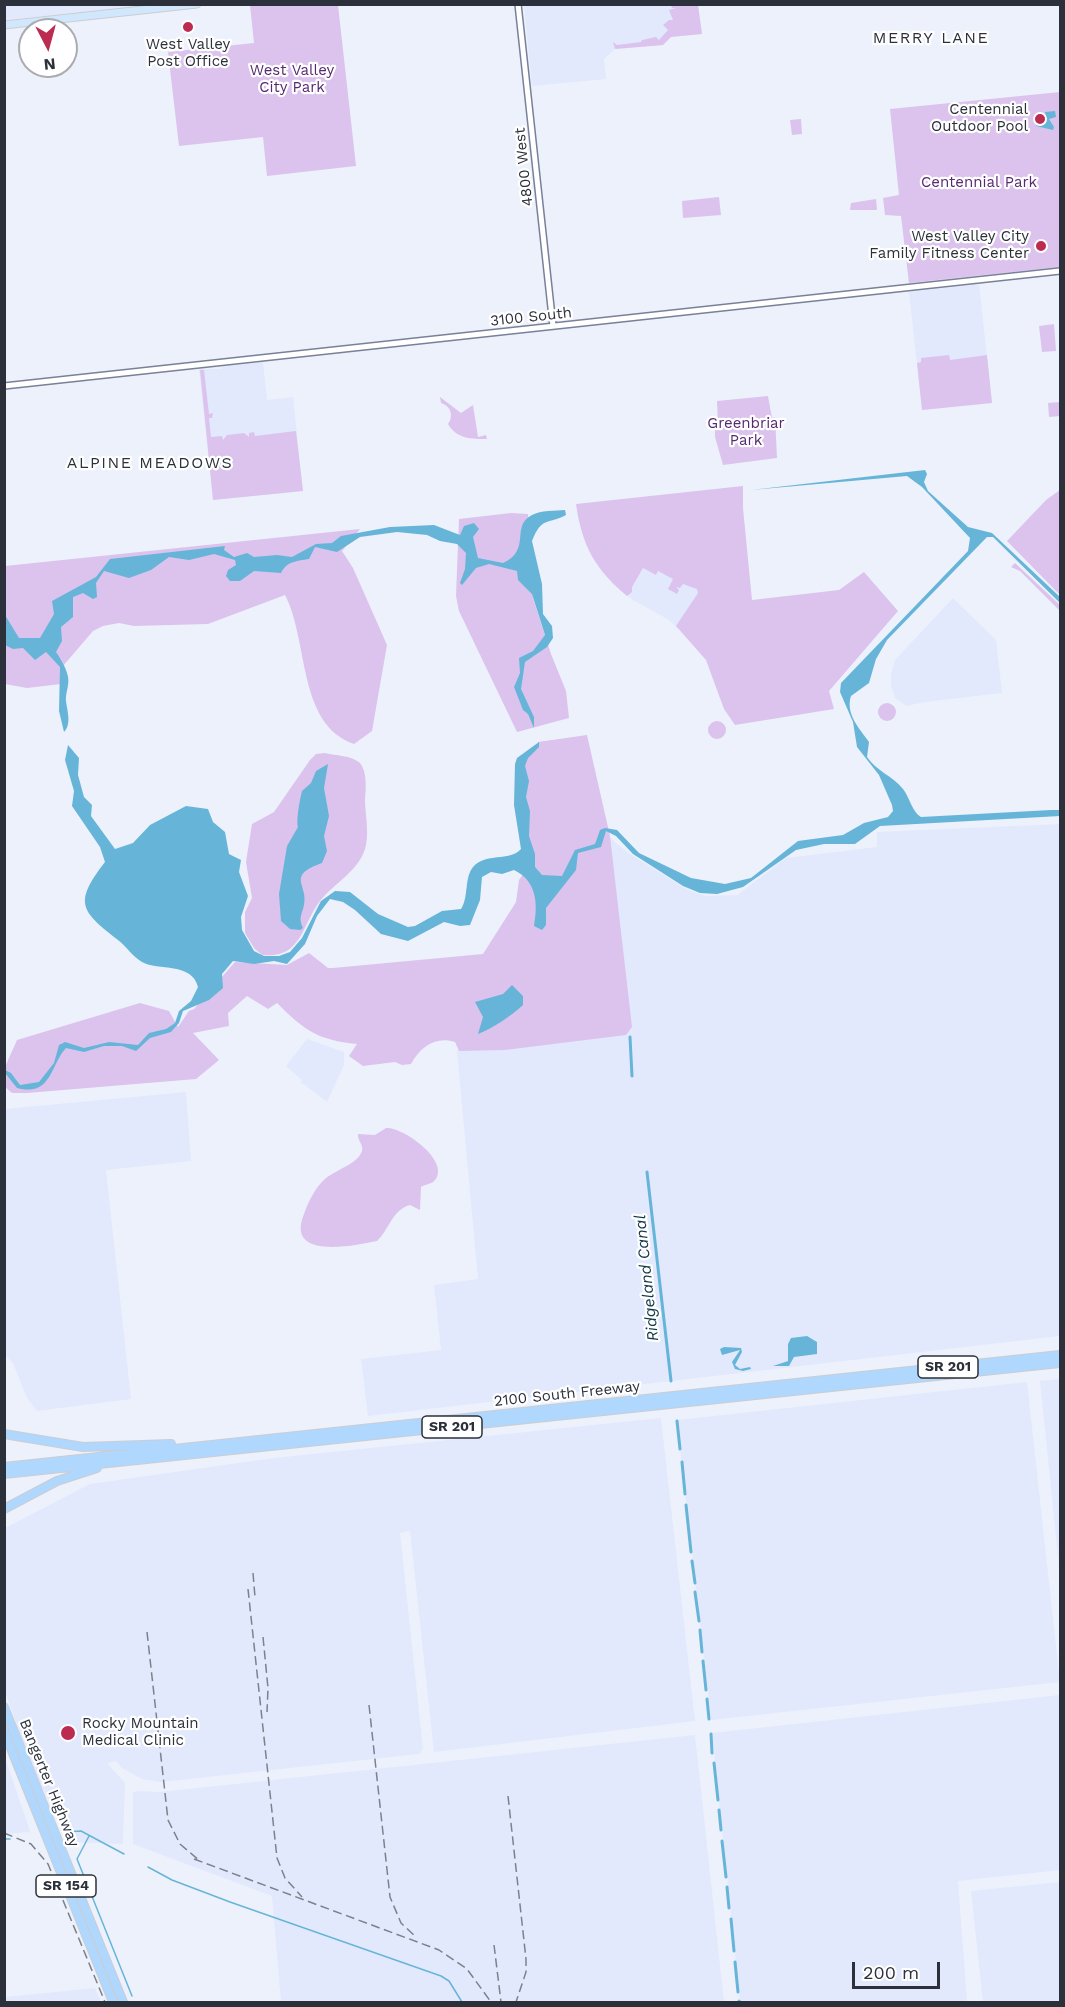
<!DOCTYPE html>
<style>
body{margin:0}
#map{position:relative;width:1065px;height:2007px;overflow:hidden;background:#edf1fb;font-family:"Work Sans",sans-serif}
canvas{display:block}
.frame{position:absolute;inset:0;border:6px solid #2c303a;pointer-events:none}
.north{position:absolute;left:18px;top:18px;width:60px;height:60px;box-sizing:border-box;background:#fff;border:2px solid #abacb0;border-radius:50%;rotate:174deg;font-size:16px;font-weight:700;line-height:24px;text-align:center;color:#2c303a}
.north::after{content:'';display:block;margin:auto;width:21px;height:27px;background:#bc2c50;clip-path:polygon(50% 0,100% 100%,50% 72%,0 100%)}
.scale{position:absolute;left:852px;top:1962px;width:88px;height:27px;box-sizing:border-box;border:3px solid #2c303a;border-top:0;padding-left:8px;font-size:18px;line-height:21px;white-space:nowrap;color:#2c303a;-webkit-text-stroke:4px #fff;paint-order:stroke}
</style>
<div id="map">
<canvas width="1065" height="2007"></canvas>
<div class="frame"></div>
<div class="north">N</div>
<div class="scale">200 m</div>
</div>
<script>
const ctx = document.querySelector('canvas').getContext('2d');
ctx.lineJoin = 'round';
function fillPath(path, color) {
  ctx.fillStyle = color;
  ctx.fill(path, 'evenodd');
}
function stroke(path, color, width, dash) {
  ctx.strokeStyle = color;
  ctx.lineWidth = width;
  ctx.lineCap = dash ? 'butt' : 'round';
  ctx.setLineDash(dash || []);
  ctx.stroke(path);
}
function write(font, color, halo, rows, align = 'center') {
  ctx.font = font + ' "Work Sans",sans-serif';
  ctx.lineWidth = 4.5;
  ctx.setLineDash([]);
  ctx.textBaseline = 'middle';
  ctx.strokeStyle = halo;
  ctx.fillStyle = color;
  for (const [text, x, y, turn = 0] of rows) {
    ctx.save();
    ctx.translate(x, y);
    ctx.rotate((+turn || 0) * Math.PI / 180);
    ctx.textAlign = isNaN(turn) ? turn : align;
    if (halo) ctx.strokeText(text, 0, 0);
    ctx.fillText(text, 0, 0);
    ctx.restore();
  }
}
const built = new Path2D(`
 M 156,4 L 156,5 L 5,20 L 5,5 Z
 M 524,5 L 698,5 L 702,34 L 671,37 L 663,45 L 615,49 L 604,59 L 606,79 L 532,86 Z
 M 979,284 L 992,403 L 922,410 L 909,292 Z
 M 263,362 L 267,400 L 293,397 L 303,491 L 213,500 L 199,369 L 221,369 L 223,366 Z
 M 646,549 L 700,566 L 704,604 L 678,629 L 669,620 L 633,600 L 610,582 Z
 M 953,598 L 996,640 L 1002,693 L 925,702 L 906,706 L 895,698 L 891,686 L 891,674 L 895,660 Z
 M 1060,824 L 1060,1336 L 368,1416 L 361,1359 L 441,1350 L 434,1285 L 478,1279 L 457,1051 L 608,836 L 627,852 L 686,889 L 705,896 L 737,895 L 786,858 L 877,847 L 877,832 Z
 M 307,1039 L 344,1052 L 344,1065 L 327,1102 L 301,1082 L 302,1080 L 286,1066 Z
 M 186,1092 L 191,1161 L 106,1170 L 131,1399 L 37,1411 L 27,1398 L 13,1363 L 5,1355 L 5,1109 Z
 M 1060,1379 L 1060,1576 L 1040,1381 Z
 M 1027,1382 L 1060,1682 L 711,1720 L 677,1420 Z
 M 661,1418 L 695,1721 L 434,1752 L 410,1531 L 400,1533 L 423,1749 L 419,1754 L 161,1782 L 142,1779 L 122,1768 L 116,1761 L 107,1763 L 125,1783 L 123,1844 L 70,1842 L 35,1773 L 5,1692 L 5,1528 L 90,1484 L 274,1458 Z
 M 1060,1695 L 1060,1870 L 958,1881 L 967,2002 L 740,2002 L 712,1733 Z
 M 695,1735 L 724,2002 L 281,2002 L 272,1896 L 133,1844 L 133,1793 L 138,1791 L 160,1792 Z
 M 5,1758 L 28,1825 L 30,1832 L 5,1834 Z
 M 1060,1882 L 1060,2002 L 983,2002 L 971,1891 Z
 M 95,1988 L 101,2002 L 5,2002 L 5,1997 Z`);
const green = new Path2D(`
 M 250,5 L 338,5 L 356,166 L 267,176 L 263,137 L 179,146 L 168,52 L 254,43 Z
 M 671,5 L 698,5 L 702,34 L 671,37 L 663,45 L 615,49 L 613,42 L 617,45 L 641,42 L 642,40 L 656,37 L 659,40 L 668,30 L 663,25 L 669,20 L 673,20 L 669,10 L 676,8 L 672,8 Z
 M 1060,92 L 1060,267 L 909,283 L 901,216 L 885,215 L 883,198 L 899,195 L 890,109 Z
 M 801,119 L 802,134 L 792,135 L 790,120 Z
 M 719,197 L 721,215 L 683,218 L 682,201 Z
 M 876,199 L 877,210 L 850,210 L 851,203 Z
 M 1054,324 L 1056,351 L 1042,352 L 1039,326 Z
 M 949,355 L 950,360 L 987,355 L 992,403 L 922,410 L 917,363 L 921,362 L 921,358 Z
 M 200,370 L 204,370 L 209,414 L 213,413 L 212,418 L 209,418 L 211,437 L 222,436 L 223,440 L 227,435 L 244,433 L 249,437 L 249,433 L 254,432 L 255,436 L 296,431 L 303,491 L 213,500 Z
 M 768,396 L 772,418 L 775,417 L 777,458 L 723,465 L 715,437 L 715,423 L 718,424 L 717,401 Z
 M 440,397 L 461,413 L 473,405 L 478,437 L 486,435 L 487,439 C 471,439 457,439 448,424 C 454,416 451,406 441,403 Z
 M 1060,402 L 1060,416 L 1049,417 L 1048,403 Z
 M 743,486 L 743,508 L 752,600 L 839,590 L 864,572 L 898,611 L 829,691 L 834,709 L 735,725 L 724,709 L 706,660 L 676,626 L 698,593 L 697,589 L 683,584 L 680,588 L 676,587 L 679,590 L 677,594 L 668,589 L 673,579 L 658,571 L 656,575 L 643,568 L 632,587 L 632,592 L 627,596 C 595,569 582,546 576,504 Z
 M 1060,490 L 1060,595 L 1007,541 L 1046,500 Z
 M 511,513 L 528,514 L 533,598 L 551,654 L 566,691 L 569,718 L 517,732 L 459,611 L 456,596 L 459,519 Z
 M 360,529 L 342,551 L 353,568 L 387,645 L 372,731 L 354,744 C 297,724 309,641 285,595 L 208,624 L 134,626 L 119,623 L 103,626 L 93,631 L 63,666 L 61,684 L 27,688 L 5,684 L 5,566 Z
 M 1015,563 L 1060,605 L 1060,611 L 1020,571 L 1011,567 Z
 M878 712a9 9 0 1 1 18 0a9 9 0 1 1-18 0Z
 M708 730a9 9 0 1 1 18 0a9 9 0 1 1-18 0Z
 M 587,735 L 610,836 L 632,1027 L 626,1035 L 505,1050 L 459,1051 L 455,1042 C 436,1036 420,1047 411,1064 L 402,1065 L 395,1062 L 363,1066 L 349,1056 L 357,1044 C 318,1040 305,1031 277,1003 L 268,1009 L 247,996 L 228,1013 L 229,1026 L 193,1033 L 219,1060 L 196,1079 L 27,1093 L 12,1093 L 5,1087 L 5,1067 L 17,1040 L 140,1003 L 169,1011 L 178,1027 L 189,1011 L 194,1009 L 235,962 L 287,965 L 309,953 L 328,968 L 333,968 L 483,954 L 516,902 L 519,880 L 526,870 L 521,762 L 537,747 L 538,742 Z
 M 325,753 C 336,756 351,755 360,763 C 367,771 366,789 365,799 C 365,813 369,831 366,845 C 361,870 334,883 320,901 C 301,926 302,959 262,955 L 254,948 L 245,933 L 245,912 L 252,898 L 246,862 L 252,824 L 274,812 L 310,760 L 316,754 Z
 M 386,1128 C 403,1127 446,1158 437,1177 C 433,1185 427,1183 421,1187 L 420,1210 L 410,1205 C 392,1210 389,1230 377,1241 C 353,1246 285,1260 304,1214 C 308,1202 315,1188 325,1179 C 335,1170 358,1164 362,1151 C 364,1145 357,1140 358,1134 L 375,1135 Z`);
const water = new Path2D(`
 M 1055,111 L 1056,117 L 1049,119 L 1054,127 L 1053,130 L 1036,126 L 1039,122 L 1039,115 L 1043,115 L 1043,119 L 1046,119 L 1045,112 Z
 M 925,470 L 927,474 L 924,482 L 928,491 L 968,527 L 992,533 L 1060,597 L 1060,603 L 993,537 L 987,537 L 887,640 L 876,659 L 869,683 L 851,696 C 845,714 860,729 869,742 L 867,757 C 876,771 893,776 903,789 C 910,798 912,812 921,817 L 1051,810 L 1060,810 L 1060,816 L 880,826 L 855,844 L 824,844 L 796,850 L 743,887 L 717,894 L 700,893 L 683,886 L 633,854 L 616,836 L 606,831 L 601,847 L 578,853 L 576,870 L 546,908 L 546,925 L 542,930 L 534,926 C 538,904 537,881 514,870 L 502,874 L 491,872 L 482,877 L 480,900 L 470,925 L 460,926 L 444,922 L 408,941 L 381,934 L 355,910 L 343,902 L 330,899 L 317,916 L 305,944 L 287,964 L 274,961 L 254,964 L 233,961 L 222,974 L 223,988 L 209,1000 L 183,1011 L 179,1023 L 171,1032 L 150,1038 L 136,1051 L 122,1046 L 104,1046 L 84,1052 L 66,1048 C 50,1065 52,1097 17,1088 L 5,1073 L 5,1070 L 11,1073 L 20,1085 L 39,1082 L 54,1063 L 59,1045 L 65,1042 L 84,1048 L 109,1042 L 138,1045 L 149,1033 L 166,1029 L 175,1023 L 179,1011 L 191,1001 L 198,987 C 192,962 158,971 142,962 C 133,957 126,946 118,940 C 81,911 73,903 105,862 L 100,847 L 72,806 L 74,791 L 65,760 L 68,745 L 79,758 L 78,775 L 84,797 L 92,805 L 91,816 L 115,849 L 133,843 L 150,825 L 186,806 L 208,809 L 213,822 L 225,832 L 229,854 L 241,860 L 239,872 L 248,896 L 241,917 L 242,930 L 254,951 L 264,956 L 279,956 L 290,952 L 302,938 L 321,901 L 335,891 L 350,892 L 378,914 L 408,927 L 415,926 L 442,911 L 461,909 C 469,897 464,878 473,867 C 486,852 509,862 521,849 L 514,805 L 515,764 L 517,758 L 539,742 L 539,747 L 528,758 L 525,766 L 529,781 L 526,797 L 530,811 L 529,836 L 535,854 L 535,867 L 542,875 L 562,876 L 575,850 L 595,844 L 600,830 L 605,828 L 617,830 L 639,853 L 691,878 L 725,884 L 751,878 L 798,841 L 843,835 L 864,823 L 888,817 L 893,811 L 892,805 L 879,775 L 857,747 L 853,722 L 840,692 L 841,683 L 968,551 L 970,538 L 922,487 L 907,476 L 751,490 Z
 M 565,510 L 566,515 C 547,525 542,516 532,541 L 542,584 L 543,614 L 552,626 L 553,638 L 547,647 L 525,662 L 521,689 L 534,717 L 534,728 L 528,714 L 523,710 L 514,687 L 520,673 L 519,658 L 533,651 L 545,635 L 532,594 L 518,580 L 517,571 L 489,564 L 476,568 L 462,585 L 460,583 L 465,569 L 466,553 L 457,544 L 440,541 L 427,535 L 397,532 L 360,537 L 337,552 L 315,547 L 309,559 C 297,561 287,561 281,573 L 254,571 L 240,581 L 230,581 L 226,576 L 228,570 L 236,565 L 235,560 L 214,554 L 189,560 L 169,557 L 151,570 L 129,578 L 104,571 L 96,583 L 97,597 L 93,599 L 83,593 L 73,597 L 73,617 L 61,627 L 62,641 L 56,652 C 60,658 65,666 67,673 C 71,684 65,692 66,701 C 67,710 72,724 64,732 L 59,711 L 60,667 L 46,652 L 35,660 L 23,648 L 13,649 L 5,645 L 5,615 L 19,638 L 40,638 L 54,614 L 52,601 L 96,577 L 110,559 L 225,546 L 224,550 L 234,557 L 247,553 L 254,557 L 277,555 L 292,557 L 316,544 L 332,543 L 341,536 L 390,527 L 434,525 L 460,535 L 464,526 L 474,523 L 479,529 L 473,537 L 478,558 L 503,563 C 532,550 510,526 532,515 C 541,510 555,511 565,510 Z
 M 328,764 L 324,788 L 329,816 L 324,836 L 327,851 L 322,863 C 285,876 309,885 304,905 C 302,914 298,918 303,928 L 300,930 L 290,929 L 281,921 L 279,894 L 287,846 L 298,827 C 296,820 300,799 302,791 L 311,783 L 316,771 Z
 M 512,985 L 523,996 L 523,1005 C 510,1017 493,1028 478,1034 L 483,1017 L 475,1002 L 503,994 Z
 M 807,1336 L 817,1342 L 817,1354 L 794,1357 L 789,1366 L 773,1366 L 788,1361 L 788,1344 L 791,1338 Z
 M 724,1347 L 741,1348 L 742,1352 L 735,1365 L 740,1369 L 750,1367 L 751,1369 L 743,1371 L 735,1369 L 732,1362 L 740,1350 L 722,1355 L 720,1349 Z`);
const stream = new Path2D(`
 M 65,1832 L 81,1831 L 124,1854
 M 89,1836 L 77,1859 L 132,1996
 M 4,1839 L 10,1839
 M 148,1867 L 172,1880 L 230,1902 L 441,1976 L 449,1981 L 462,2002`);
const canal = new Path2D(`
 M 630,1037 L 632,1076
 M 647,1172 L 671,1381
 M 677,1421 L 680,1449
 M 682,1462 L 685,1494
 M 686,1505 L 691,1552
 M 692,1561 L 695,1583
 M 695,1592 L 699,1621
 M 700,1630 L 702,1652
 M 703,1661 L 706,1690
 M 707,1699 L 709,1719
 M 711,1734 L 712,1753
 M 714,1763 L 718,1800
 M 719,1810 L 721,1830
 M 722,1841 L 726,1877
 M 727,1887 L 729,1908
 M 731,1919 L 734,1951
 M 735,1962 L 738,1992
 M 739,2001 L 740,2002`);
const secondary = new Path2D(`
 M 518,4 L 553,326
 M 4,386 L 1060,271`);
const primary = new Path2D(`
 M 4,25 L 197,4`);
const highway = new Path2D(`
 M 4,1434 L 83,1447 L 171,1444
 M 4,1467 L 1060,1355
 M 4,1474 L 1060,1363
 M 4,1509 L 57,1481 L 97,1468
 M 4,1707 L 123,2002
 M 4,1731 L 113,2002`);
const rail = new Path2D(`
 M 253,1573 L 255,1597
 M 248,1589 L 277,1858 L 285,1878 L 302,1897
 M 147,1632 L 168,1820 L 180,1844 L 200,1861
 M 263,1637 L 268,1688 L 267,1712
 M 369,1705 L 390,1897 L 401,1923 L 416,1937
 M 508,1796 L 526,1959 L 526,1972 L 516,2002
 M 4,1833 L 31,1844 L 48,1864 L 105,2002
 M 194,1859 L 439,1950 L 467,1969 L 491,2002
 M 494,1945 L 501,2002`);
const markers = [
 [188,27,6,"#bc2c50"],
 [1040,119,6,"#bc2c50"],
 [1041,246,6,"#bc2c50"],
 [68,1733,8,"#bc2c50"]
];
const shields = [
 [948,1367,60],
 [452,1427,60],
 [66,1886,60]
];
const shieldNames = [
 ["SR 201",948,1367],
 ["SR 201",452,1427],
 ["SR 154",66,1886]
];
const poiNames = [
 ["West Valley",188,45,"center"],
 ["Post Office",188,62,"center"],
 ["Centennial",1028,110],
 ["Outdoor Pool",1028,127],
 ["West Valley City",1029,237],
 ["Family Fitness Center",1029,254],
 ["Rocky Mountain",82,1724,"left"],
 ["Medical Clinic",82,1741,"left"]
];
const parkNames = [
 ["West Valley",292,71],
 ["City Park",292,88],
 ["Centennial Park",979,183],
 ["Greenbriar",746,424],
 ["Park",746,441]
];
const streetNames = [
 ["4800 West",524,167,-96],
 ["3100 South",531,317,-6],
 ["2100 South Freeway",567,1394,-6],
 ["Bangerter Highway",49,1783,68]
];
const neighbourhoodNames = [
 ["MERRY LANE",931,38],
 ["ALPINE MEADOWS",150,463]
];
const waterNames = [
 ["Ridgeland Canal",647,1278,-96]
];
fillPath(built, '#e2e9fd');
fillPath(green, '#dbc3ed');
fillPath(water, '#66b5d8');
stroke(stream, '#66b5d8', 1.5);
stroke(canal, '#66b5d8', 3);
stroke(secondary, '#798199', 8);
stroke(primary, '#cccdd0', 9);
stroke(highway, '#cccdd0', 10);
stroke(secondary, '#fff', 5);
stroke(primary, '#d0e7fe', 7);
stroke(highway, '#b0d7fe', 8);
stroke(rail, '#7d818b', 1.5, [9, 4.5]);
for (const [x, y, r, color] of markers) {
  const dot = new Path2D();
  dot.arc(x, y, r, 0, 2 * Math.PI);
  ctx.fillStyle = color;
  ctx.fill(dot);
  stroke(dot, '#fff', 2);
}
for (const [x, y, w] of shields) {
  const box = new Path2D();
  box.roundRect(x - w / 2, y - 11, w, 22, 4.5);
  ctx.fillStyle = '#fff';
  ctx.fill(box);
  stroke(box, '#2c303a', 1.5);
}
write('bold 14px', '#2c303a', null, shieldNames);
write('15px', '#2c303a', '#fff', poiNames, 'right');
write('15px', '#562971', '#fff', parkNames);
write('15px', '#2c303a', '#fff', streetNames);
ctx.letterSpacing = '1.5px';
write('16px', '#2c303a', '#fff', neighbourhoodNames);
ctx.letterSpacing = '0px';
write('italic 16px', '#133847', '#fff', waterNames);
</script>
